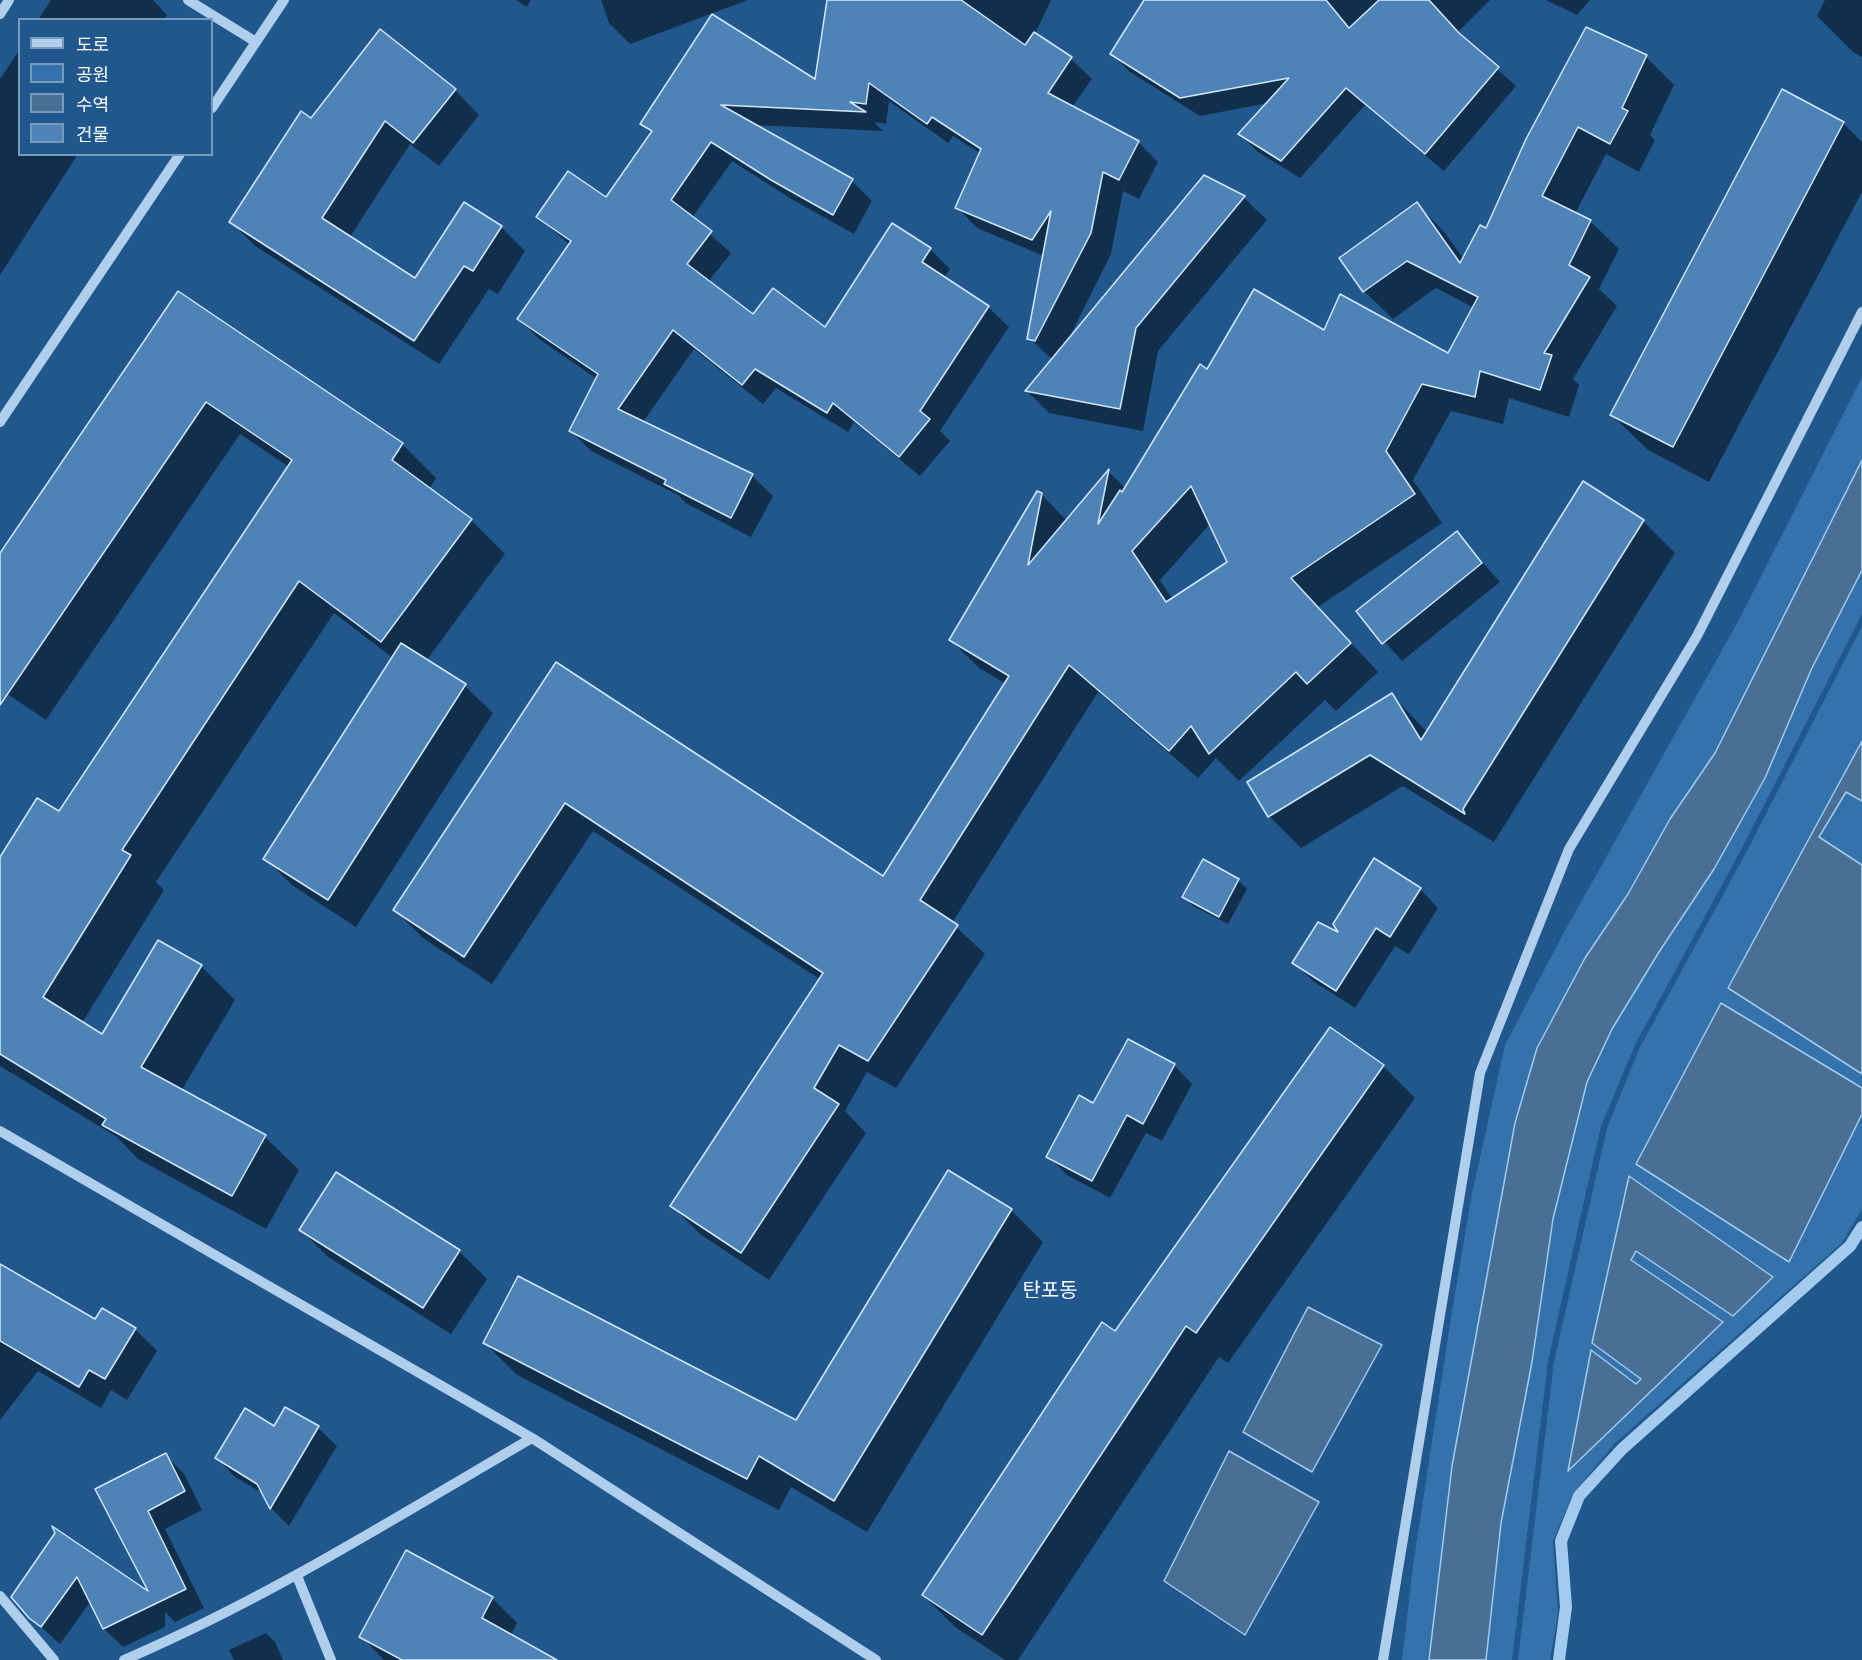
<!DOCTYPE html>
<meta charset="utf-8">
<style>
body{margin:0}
#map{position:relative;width:1862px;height:1660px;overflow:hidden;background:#20588e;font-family:"Fira Sans Condensed","Noto Sans KR",sans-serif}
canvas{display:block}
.legend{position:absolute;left:18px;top:18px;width:195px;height:138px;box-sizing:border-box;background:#20588e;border:2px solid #799bbb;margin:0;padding:8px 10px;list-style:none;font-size:18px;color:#fff}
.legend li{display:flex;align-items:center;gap:12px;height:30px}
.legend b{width:30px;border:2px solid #799bbb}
</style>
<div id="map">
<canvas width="1862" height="1660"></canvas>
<ul class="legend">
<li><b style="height:8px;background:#afcfec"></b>도로</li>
<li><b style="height:16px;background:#3472ab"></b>공원</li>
<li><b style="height:16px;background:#486f95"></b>수역</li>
<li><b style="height:16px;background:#4d83b7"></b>건물</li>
</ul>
</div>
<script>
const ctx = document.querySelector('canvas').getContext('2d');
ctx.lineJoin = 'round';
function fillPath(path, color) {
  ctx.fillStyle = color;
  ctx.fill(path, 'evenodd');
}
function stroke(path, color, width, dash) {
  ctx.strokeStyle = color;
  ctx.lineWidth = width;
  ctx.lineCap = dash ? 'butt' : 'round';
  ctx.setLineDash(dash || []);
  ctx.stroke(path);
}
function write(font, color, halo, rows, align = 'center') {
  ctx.font = font + ' "Fira Sans Condensed","Noto Sans KR",sans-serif';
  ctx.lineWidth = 6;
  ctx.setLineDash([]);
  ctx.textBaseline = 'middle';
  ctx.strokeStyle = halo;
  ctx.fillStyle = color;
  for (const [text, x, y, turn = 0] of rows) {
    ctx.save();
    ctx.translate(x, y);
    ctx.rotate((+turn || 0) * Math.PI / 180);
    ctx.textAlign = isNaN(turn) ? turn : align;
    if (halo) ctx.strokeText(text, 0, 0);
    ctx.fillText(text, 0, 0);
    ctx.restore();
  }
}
const green = new Path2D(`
 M 1862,377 L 1862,460 L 1715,753 L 1670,819 L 1628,894 L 1585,958 L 1537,1048 L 1515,1123 L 1452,1466 L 1429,1660 L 1402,1660 L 1413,1566 L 1452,1311 L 1472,1194 L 1505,1045 L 1562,936 L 1740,618 Z
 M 1862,570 L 1862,614 L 1743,846 L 1635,1045 L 1601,1126 L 1548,1361 L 1512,1660 L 1486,1660 L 1501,1523 L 1532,1362 L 1553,1219 L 1587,1082 L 1612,1029 L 1659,952 L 1714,869 L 1765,778 L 1811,670 Z
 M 1862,626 L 1862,741 L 1728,988 L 1862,1074 L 1862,1088 L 1721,1003 L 1788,1262 L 1862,1114 L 1862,1209 L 1842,1243 L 1614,1444 L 1573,1494 L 1553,1541 L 1558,1613 L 1550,1660 L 1518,1660 L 1554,1362 L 1607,1128 L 1640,1047 L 1748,849 ZM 1629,1176 L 1773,1278 L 1733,1316 L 1636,1250 L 1630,1260 L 1723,1322 L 1568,1469 L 1592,1351 L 1637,1385 L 1642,1378 L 1592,1342 Z
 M 1846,791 L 1862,801 L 1862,865 L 1818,837 Z`);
const water = new Path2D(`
 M 1862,460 L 1862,570 L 1811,670 L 1765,778 L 1714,869 L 1659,952 L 1612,1029 L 1587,1082 L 1553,1219 L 1532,1362 L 1501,1523 L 1486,1660 L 1429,1660 L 1452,1466 L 1515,1123 L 1537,1048 L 1585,958 L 1628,894 L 1670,819 L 1715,753 Z
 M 1862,741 L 1862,801 L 1846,792 L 1819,837 L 1862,865 L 1862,1074 L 1728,988 Z
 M 1721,1003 L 1862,1088 L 1862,1114 L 1789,1262 L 1636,1164 Z
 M 1629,1176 L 1773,1277 L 1733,1316 L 1636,1251 L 1631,1260 L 1723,1322 L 1568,1471 L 1591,1350 L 1636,1384 L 1641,1379 L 1592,1343 Z
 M 1308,1307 L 1382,1345 L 1312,1472 L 1243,1432 Z
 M 1229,1451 L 1319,1502 L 1245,1635 L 1164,1581 Z`);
const shadow = new Path2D(`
 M 51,0 L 153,0 L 167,15 L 164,20 L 38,20 Z
 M 516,0 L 531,0 L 527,7 Z
 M 601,0 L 748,0 L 630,44 L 609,23 Z
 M 828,0 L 1051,0 L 1035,34 L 1071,59 L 1092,79 L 1072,107 L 1138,142 L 1158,162 L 1139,199 L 1123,191 L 1111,254 L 1067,342 L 1205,177 L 1244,198 L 1267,220 L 1158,351 L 1143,431 L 1049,413 L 1027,391 L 1053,360 L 1029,338 L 1044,256 L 977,228 L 957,207 L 980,153 L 953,136 L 948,143 L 889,101 L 886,124 L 874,122 L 883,131 L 754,125 L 852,181 L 872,201 L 854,234 L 793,200 L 732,161 L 692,218 L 731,253 L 708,282 L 753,316 L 826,330 L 930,249 L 950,269 L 944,278 L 988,307 L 1009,327 L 940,431 L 950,441 L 920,476 L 854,422 L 848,432 L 776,388 L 763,404 L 694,349 L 643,422 L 752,476 L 773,496 L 751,537 L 687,504 L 678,495 L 591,451 L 571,431 L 597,379 L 539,339 L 519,319 L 570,245 L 538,217 L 607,199 L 652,134 L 642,124 L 816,82 Z
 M 1145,0 L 1490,0 L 1457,33 L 1516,86 L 1444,171 L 1365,105 L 1300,178 L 1258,152 L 1240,134 L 1268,103 L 1200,116 L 1130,72 L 1112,54 Z
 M 1546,0 L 1590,0 L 1577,15 Z
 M 1825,0 L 1862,0 L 1862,57 L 1853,52 L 1817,16 Z
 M 20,49 L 20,154 L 78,154 L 0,275 L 0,79 Z
 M 1646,57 L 1674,85 L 1650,135 L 1655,140 L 1639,172 L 1606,154 L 1575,214 L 1590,221 L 1619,249 L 1599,289 L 1617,306 L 1573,379 L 1579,385 L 1569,417 L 1509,398 L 1503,424 L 1451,411 L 1413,480 L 1442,523 L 1318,607 L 1378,672 L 1336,711 L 1325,700 L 1239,781 L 1216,758 L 1198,778 L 1098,692 L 952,923 L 985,954 L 896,1088 L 867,1072 L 845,1111 L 866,1133 L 769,1280 L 700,1234 L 672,1206 L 821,980 L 593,831 L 492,984 L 423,938 L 394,909 L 557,664 L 884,878 L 1006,684 L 979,668 L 951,640 L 1041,494 L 1067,521 L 1109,472 L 1126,489 L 1207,371 L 1325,332 L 1448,355 L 1474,308 L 1436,288 L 1393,319 L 1364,291 L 1417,204 L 1445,233 L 1464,259 L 1487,230 L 1527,140 ZM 1210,524 L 1229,562 L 1173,600 L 1160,580 Z
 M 455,90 L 479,115 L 439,166 L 410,144 L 350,237 L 416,280 L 501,227 L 525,251 L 498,294 L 489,289 L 439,364 L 255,246 L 231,222 L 311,120 Z
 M 1843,123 L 1862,142 L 1862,192 L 1709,482 L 1648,450 L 1612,415 Z
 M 179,293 L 402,444 L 436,478 L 429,489 L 471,520 L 505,554 L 426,661 L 465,686 L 493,713 L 356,927 L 293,886 L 265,858 L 393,658 L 334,613 L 156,882 L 164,890 L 82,1023 L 102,1036 L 201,966 L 235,1000 L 181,1091 L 265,1137 L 299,1170 L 266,1229 L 138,1159 L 117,1137 L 0,1066 L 0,860 L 59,813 L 289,467 L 240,434 L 46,720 L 0,689 L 0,556 Z
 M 1643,521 L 1675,553 L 1494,842 L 1403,786 L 1301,848 L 1269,816 L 1392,695 L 1427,732 Z
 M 1456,533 L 1500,582 L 1402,661 L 1358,612 Z
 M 1238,880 L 1247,889 L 1228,924 L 1193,906 L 1184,897 Z
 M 1420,889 L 1438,908 L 1409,954 L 1395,946 L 1355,1008 L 1313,981 L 1294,963 Z
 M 1174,1065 L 1192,1084 L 1162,1141 L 1146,1133 L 1110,1198 L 1067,1175 L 1048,1156 L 1094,1105 Z
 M 1383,1066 L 1415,1098 L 1228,1363 L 1219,1357 L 1018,1660 L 1005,1660 L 955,1627 L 923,1595 L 1116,1333 Z
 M 1011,1210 L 1043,1242 L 867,1532 L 791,1487 L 779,1510 L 517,1375 L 485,1343 L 797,1422 Z
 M 301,1230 L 459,1251 L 487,1279 L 451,1334 L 328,1257 Z
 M 0,1266 L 95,1321 L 135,1329 L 157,1351 L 127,1400 L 111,1390 L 101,1408 L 38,1371 L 0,1420 Z
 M 286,1409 L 318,1428 L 337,1446 L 289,1526 L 271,1508 L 264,1494 L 235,1477 L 217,1458 L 274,1428 Z
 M 165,1455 L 184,1474 L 202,1510 L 165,1529 L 204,1608 L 175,1622 L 165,1612 L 165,1627 L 123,1647 L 104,1629 L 91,1601 L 60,1644 L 30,1617 L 57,1533 L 153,1599 L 97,1490 Z
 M 407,1552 L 492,1598 L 517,1623 L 510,1636 L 554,1660 L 384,1660 L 361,1636 Z
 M 266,1633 L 275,1642 L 283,1660 L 234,1660 L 229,1650 Z`);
const stream = new Path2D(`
 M 1559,1660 L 1566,1607 L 1561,1541 L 1579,1496 L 1622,1449 L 1850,1246 L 1862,1227`);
const building = new Path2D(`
 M 827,0 L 961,0 L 1025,45 L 1034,32 L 1072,57 L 1048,93 L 1139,141 L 1119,180 L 1103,172 L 1091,233 L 1035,341 L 1027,339 L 1051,211 L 1032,240 L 955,208 L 981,149 L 932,117 L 927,124 L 869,83 L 866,104 L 850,102 L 866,112 L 721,105 L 853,179 L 833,215 L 771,180 L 711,142 L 671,200 L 712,231 L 687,264 L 753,314 L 773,288 L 825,327 L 892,223 L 931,248 L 922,262 L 989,306 L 920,411 L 930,419 L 899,457 L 833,403 L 827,413 L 755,369 L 742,385 L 673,330 L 618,409 L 753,474 L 731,518 L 664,484 L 666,480 L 569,431 L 598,374 L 517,319 L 571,241 L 536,217 L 568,171 L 606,197 L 652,131 L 640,124 L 712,14 L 815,79 Z
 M 1144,0 L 1326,0 L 1349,28 L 1379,0 L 1429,0 L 1459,33 L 1499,67 L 1425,154 L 1346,88 L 1281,161 L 1238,134 L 1289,78 L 1180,98 L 1110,54 Z
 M 1586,27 L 1647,55 L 1622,108 L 1628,111 L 1610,144 L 1578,127 L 1542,196 L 1591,220 L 1569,265 L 1590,277 L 1544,353 L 1552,355 L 1540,390 L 1480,371 L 1475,397 L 1422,384 L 1386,451 L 1415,494 L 1291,578 L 1351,643 L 1307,684 L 1296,672 L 1209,754 L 1191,726 L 1169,751 L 1069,665 L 920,900 L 958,925 L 868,1061 L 839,1045 L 814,1088 L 839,1104 L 741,1253 L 670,1206 L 823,973 L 565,803 L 464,957 L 393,910 L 556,662 L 883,876 L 1009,676 L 949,640 L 1037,491 L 1042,493 L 1028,565 L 1109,469 L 1098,524 L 1120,490 L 1122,492 L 1200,364 L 1207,369 L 1254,289 L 1324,330 L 1340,294 L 1448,353 L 1478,297 L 1407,261 L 1363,292 L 1339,258 L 1417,202 L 1460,263 L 1480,225 L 1486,228 L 1526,139 ZM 1191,486 L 1227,562 L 1166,602 L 1132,551 Z
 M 380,29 L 456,89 L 413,143 L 385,121 L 322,218 L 415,278 L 464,202 L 502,226 L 473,271 L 464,266 L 414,341 L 229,222 L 301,111 L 311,118 Z
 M 1782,89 L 1844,122 L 1673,447 L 1610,415 Z
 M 1204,175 L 1245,196 L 1136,328 L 1120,409 L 1025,391 Z
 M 178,291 L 403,443 L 392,460 L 472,519 L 381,642 L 299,581 L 122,850 L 131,855 L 43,997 L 102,1034 L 158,940 L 202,965 L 141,1067 L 266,1135 L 232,1196 L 102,1125 L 106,1119 L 0,1054 L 0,857 L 37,798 L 59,811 L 292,460 L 206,402 L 0,705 L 0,553 Z
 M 1583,481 L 1644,520 L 1463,809 L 1465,814 L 1370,755 L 1268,817 L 1247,782 L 1392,693 L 1421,740 Z
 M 1457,531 L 1482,563 L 1382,644 L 1356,611 Z
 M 401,643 L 466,684 L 328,900 L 263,859 Z
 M 1374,858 L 1421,888 L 1390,937 L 1376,928 L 1336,991 L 1292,963 L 1318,922 L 1338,932 L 1333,924 Z
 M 1203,859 L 1239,879 L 1219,917 L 1182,897 Z
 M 1330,1027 L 1384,1065 L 1196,1333 L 1186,1326 L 982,1635 L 922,1595 L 1102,1322 L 1115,1331 Z
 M 1128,1039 L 1175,1064 L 1143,1124 L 1127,1115 L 1092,1181 L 1046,1157 L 1079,1095 L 1093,1103 Z
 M 948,1170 L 1012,1209 L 834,1501 L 759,1456 L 747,1479 L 483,1343 L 518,1276 L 796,1420 Z
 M 336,1172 L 460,1250 L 423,1308 L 299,1230 Z
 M 0,1264 L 95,1319 L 102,1308 L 136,1328 L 105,1379 L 89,1370 L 79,1387 L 0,1341 Z
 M 285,1407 L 319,1426 L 270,1509 L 257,1484 L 215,1458 L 245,1408 L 274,1426 Z
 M 166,1453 L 185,1491 L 148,1511 L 186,1589 L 103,1629 L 77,1577 L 41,1627 L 29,1618 L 11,1597 L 55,1533 L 52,1526 L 148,1591 L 95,1489 Z
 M 406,1550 L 493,1597 L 482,1618 L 557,1660 L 402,1660 L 359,1637 Z`);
const minor = new Path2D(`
 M 188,0 L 256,42
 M 0,14 L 9,0
 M 212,108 L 284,0
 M 0,422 L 180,154
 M 0,1131 L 532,1438 L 876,1660
 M 297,1576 L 331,1660
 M 0,1596 L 54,1660
 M 124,1660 C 267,1599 398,1516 532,1438
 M 1383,1660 L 1480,1073 L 1569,849 L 1697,636 L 1862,312`);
const quarterNames = [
 ["탄포동",1050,1291]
];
fillPath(green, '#3472ab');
fillPath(water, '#486f95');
stroke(water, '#a3cbed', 1.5);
fillPath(shadow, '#0007');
stroke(stream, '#a3cbed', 12);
fillPath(building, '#4d83b7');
stroke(building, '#d4e7f9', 1.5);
stroke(minor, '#afcfec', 10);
write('20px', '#fff', '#20588e', quarterNames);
</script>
